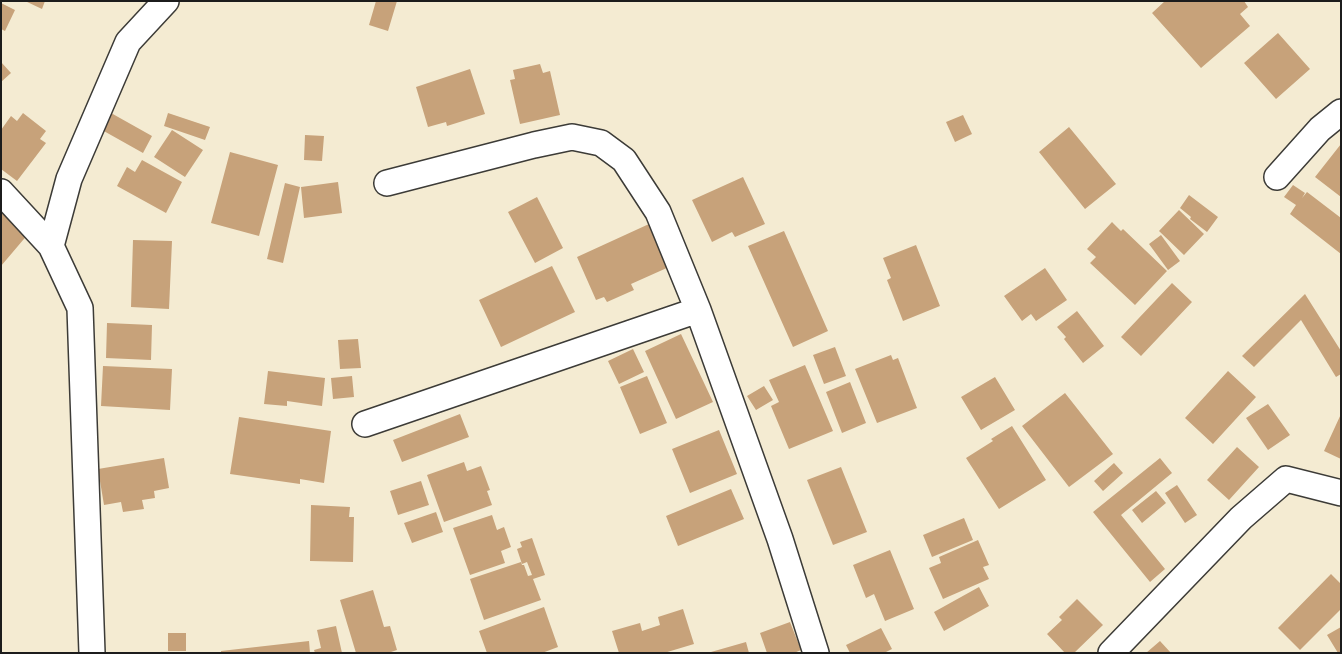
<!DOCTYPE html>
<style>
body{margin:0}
#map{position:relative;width:1342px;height:654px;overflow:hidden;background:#f4ebd2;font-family:Dekko,sans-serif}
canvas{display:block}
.frame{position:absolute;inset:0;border:2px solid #1c1c1c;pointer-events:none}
</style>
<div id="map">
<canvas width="1342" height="654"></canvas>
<div class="frame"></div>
</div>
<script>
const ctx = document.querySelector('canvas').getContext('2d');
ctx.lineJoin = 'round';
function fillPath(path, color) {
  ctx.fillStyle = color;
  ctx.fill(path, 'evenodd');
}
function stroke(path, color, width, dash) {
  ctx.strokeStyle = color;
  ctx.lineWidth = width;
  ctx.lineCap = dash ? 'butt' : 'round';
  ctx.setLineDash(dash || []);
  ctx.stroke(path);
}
const building = new Path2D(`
 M 25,1 L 45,1 L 42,9 Z
 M 376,1 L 397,1 L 388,31 L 369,25 Z
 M 1165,1 L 1244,1 L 1248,7 L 1240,14 L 1250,26 L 1201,68 L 1152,13 Z
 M 1,3 L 15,10 L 5,31 L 1,29 Z
 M 1278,33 L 1310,69 L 1276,99 L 1244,63 Z
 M 1,62 L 11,73 L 1,82 Z
 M 540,64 L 543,73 L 550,71 L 560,115 L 520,124 L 510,80 L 515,79 L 513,70 Z
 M 470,69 L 485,114 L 447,126 L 446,122 L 428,127 L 416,87 Z
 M 23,113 L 46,131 L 40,139 L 46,143 L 17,181 L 1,169 L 1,130 L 11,116 L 17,121 Z
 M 111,113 L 152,136 L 143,153 L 102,130 Z
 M 168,113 L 210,127 L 205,140 L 164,126 Z
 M 963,115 L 972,134 L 955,142 L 946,122 Z
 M 1069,127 L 1116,184 L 1085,209 L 1039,152 Z
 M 172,130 L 203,150 L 185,177 L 154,157 Z
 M 305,135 L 324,136 L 322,161 L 304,160 Z
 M 1341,144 L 1341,197 L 1315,177 Z
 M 230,152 L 278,165 L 259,236 L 211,223 Z
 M 142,160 L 182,182 L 166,213 L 117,186 L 127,167 L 135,172 Z
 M 743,177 L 765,224 L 735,237 L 732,232 L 712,242 L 692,200 Z
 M 338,182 L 342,213 L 304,218 L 301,187 Z
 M 285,183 L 300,187 L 283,263 L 267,259 Z
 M 1293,185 L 1305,193 L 1302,198 L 1307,192 L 1341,218 L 1341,254 L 1290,214 L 1296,205 L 1284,197 Z
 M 1189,195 L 1218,217 L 1207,232 L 1190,219 L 1191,217 L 1180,208 Z
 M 537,197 L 563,248 L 535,263 L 508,212 Z
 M 1,203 L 29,233 L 1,266 Z
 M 1179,210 L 1204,234 L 1184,255 L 1159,231 Z
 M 1112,222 L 1121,231 L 1123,229 L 1167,271 L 1135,305 L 1090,263 L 1096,257 L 1087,249 Z
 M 649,224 L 669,267 L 631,284 L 634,290 L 607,302 L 604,297 L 596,300 L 577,257 Z
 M 784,231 L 828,331 L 793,347 L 748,246 Z
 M 1161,235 L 1180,261 L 1168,270 L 1149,244 Z
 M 133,240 L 172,241 L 169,309 L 131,307 Z
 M 916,245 L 940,306 L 903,321 L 887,280 L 891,278 L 883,258 Z
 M 552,266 L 575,312 L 501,347 L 479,300 Z
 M 1045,268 L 1067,300 L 1036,321 L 1031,314 L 1022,321 L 1004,296 Z
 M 1172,283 L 1192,302 L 1141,356 L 1121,337 Z
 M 1305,294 L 1341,351 L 1341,374 L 1336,377 L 1301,320 L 1254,367 L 1242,356 Z
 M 1077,311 L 1104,346 L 1083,363 L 1064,339 L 1066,337 L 1057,327 Z
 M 107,323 L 152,325 L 151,360 L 106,358 Z
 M 681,334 L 713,402 L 676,419 L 645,351 Z
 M 358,339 L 361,368 L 340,369 L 338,340 Z
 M 835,347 L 846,376 L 824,384 L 813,355 Z
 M 633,349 L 644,372 L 619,384 L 608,361 Z
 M 891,355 L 893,360 L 898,358 L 917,408 L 877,423 L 855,369 Z
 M 805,365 L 833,431 L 789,449 L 771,406 L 779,402 L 769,380 Z
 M 103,366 L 172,369 L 170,410 L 101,406 Z
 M 268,371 L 325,378 L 322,406 L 287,401 L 287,406 L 264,404 Z
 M 1228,371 L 1256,397 L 1213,444 L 1185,418 Z
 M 352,376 L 354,397 L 333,399 L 331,378 Z
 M 647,376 L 667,423 L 640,434 L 620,387 Z
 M 995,377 L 1015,410 L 981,430 L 961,397 Z
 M 850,382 L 866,423 L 842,433 L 826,392 Z
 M 764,386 L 773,400 L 756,410 L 747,396 Z
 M 1065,393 L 1113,454 L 1069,487 L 1022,426 Z
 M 1268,404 L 1290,435 L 1268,450 L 1246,418 Z
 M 460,414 L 469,437 L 402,462 L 393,440 Z
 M 1341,414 L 1341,459 L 1324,451 Z
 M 239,417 L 331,431 L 324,483 L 300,479 L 300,484 L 230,474 Z
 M 1012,426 L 1046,480 L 999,509 L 966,458 L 993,441 L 991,439 Z
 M 719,430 L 737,474 L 690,493 L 672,449 Z
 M 1237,447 L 1259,467 L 1229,500 L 1207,480 Z
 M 164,458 L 169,488 L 154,491 L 155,498 L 142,500 L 144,509 L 123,512 L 121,502 L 104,505 L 98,469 Z
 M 1160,458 L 1172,473 L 1121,515 L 1165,569 L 1150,582 L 1093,512 Z
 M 464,462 L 467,471 L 481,466 L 490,490 L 487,491 L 492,505 L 444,522 L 427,475 Z
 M 1114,463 L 1123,473 L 1103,491 L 1094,481 Z
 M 841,467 L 867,532 L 833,545 L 807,480 Z
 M 421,481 L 429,505 L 398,515 L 390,491 Z
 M 1177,485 L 1197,515 L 1185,523 L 1165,493 Z
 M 731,489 L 744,519 L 678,546 L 666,516 Z
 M 1156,491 L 1166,503 L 1142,523 L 1132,510 Z
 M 311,505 L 350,507 L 349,517 L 354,517 L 353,562 L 310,561 Z
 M 436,512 L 443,532 L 412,543 L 404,523 Z
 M 492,515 L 497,530 L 504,527 L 511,547 L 501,551 L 505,563 L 470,575 L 453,528 Z
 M 964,518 L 973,540 L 932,557 L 923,535 Z
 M 532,538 L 545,575 L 533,579 L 541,600 L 484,620 L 470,579 L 521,562 L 522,565 L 524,565 L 528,576 L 532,575 L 527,562 L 522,564 L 517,549 L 522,547 L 520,542 Z
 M 978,540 L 989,565 L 983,567 L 989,579 L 943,599 L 929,568 L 941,563 L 939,557 Z
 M 890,550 L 914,609 L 885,621 L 874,594 L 866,598 L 853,565 Z
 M 1331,574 L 1341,584 L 1341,609 L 1300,650 L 1278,628 Z
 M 979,587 L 989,606 L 944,631 L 934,612 Z
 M 373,590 L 384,627 L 390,626 L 397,650 L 388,653 L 356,653 L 340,600 Z
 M 1077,599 L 1103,625 L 1074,653 L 1065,653 L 1047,634 L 1062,620 L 1059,617 Z
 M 544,607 L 558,647 L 542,653 L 487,653 L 479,631 Z
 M 683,609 L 694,644 L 664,653 L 619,653 L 612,631 L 640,623 L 642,631 L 660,625 L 658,617 Z
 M 790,622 L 801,650 L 794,653 L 767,653 L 760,633 Z
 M 336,626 L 342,653 L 315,653 L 314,650 L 321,648 L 317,630 Z
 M 1341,627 L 1341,653 L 1338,653 L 1327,635 Z
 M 881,628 L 892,649 L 884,653 L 850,653 L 846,645 Z
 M 168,633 L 186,633 L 186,651 L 168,651 Z
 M 309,641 L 310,653 L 221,653 L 221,651 Z
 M 1160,641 L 1171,653 L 1146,653 Z
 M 746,642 L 749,653 L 711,653 L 711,652 Z`);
const street = new Path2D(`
 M 1277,177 L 1320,129 L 1341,112
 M 387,183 L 534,145 L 572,137 L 601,143 L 624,160 L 658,212 L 698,310 L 780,539 L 816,653
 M 1,192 L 51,246 L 80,308 L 92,653
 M 51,246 L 69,179 L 128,42 L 166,1
 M 365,424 L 698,310
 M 1111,653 L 1241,518 L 1286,479 L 1341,493`);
fillPath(building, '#c7a27a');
stroke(street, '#3c3b37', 28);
stroke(street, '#fff', 25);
</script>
